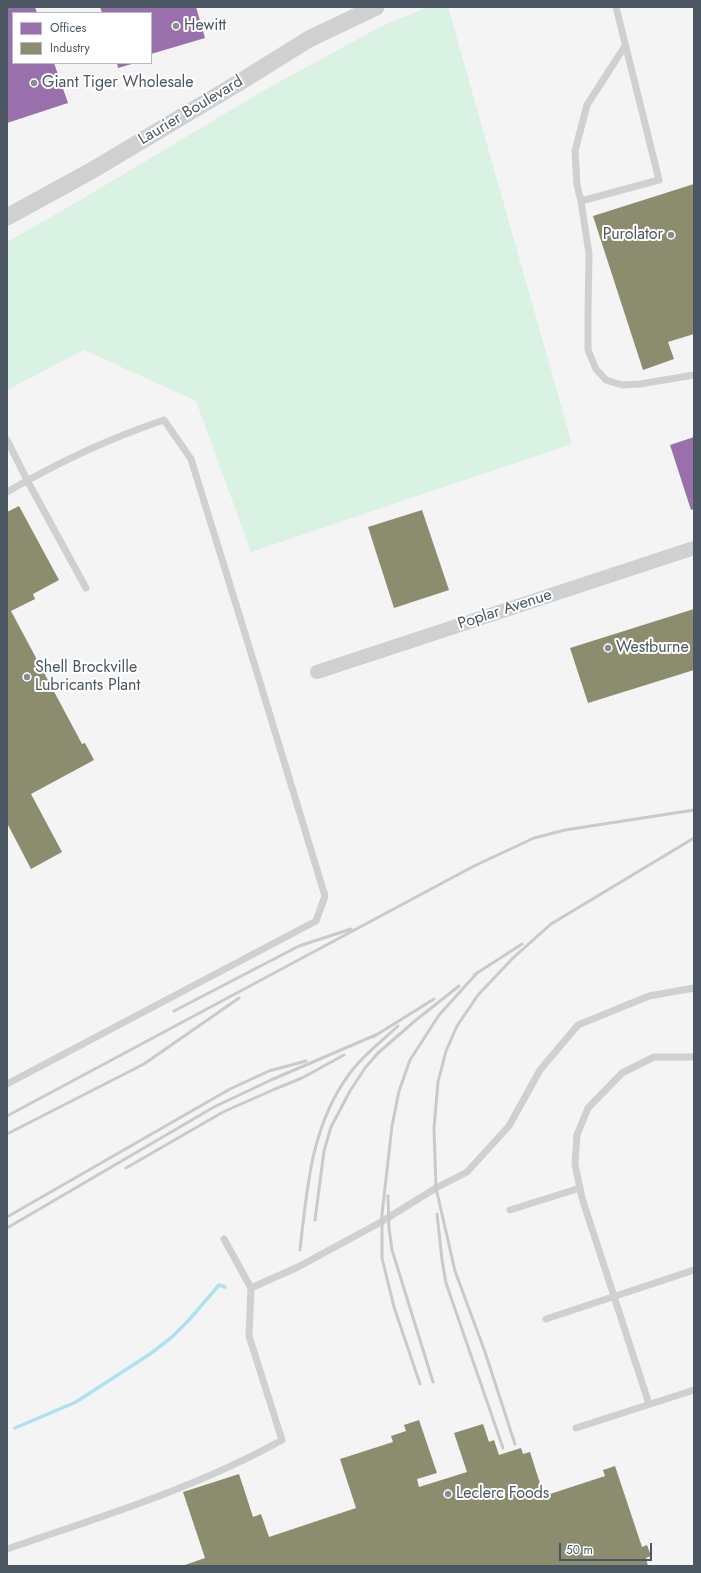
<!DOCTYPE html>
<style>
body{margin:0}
#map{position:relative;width:701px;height:1573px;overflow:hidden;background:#f4f4f4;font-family:Jost,sans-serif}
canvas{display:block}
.frame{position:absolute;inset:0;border:8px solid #4a5661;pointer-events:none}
.legend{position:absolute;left:12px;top:12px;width:140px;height:52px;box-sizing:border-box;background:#fff;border:1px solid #b7bbc0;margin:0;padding:5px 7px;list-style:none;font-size:12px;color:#4a5661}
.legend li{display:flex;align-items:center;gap:8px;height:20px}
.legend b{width:20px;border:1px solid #b7bbc0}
.scale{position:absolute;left:559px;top:1543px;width:93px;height:18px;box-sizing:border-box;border:2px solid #4a5661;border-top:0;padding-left:5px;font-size:12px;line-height:14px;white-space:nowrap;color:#4a5661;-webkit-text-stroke:3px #fff;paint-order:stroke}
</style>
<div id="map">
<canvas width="701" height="1573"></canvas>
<div class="frame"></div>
<ul class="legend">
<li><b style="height:11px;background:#9970ab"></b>Offices</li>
<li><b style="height:11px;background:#8c8c6e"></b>Industry</li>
</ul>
<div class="scale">50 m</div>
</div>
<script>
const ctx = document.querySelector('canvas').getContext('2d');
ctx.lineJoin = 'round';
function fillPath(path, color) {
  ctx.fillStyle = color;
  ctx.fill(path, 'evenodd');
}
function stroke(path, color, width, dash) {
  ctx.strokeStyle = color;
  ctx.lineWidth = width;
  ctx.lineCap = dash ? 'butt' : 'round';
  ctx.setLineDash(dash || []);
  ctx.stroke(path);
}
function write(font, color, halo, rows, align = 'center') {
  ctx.font = font + ' Jost,sans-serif';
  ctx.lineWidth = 4;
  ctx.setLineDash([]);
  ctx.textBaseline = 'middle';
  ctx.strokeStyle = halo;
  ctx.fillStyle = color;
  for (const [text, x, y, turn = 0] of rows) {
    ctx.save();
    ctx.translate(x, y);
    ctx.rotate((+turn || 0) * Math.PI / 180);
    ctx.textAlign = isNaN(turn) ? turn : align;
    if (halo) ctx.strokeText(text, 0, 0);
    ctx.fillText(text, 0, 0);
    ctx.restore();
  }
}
const green = new Path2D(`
 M 428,7 L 448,7 L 572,444 L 251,552 L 196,401 L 84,350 L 7,390 L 7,242 L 77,202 L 263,91 L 378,28 Z`);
const offices = new Path2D(`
 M 7,7 L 35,7 L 37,13 L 13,13 L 13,63 L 54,63 L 68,103 L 7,123 Z
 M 100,7 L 196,7 L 205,38 L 151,54 L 151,13 L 102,13 Z
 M 117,63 L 135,63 L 118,68 Z
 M 694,437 L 694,509 L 691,510 L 670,445 Z`);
const industry = new Path2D(`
 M 694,184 L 694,334 L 668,342 L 674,359 L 643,370 L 593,216 Z
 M 19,506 L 59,580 L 33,594 L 35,599 L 11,611 L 82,744 L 85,743 L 94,760 L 31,794 L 62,852 L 31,869 L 7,823 L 7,512 Z
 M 422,510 L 449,590 L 394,608 L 368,527 Z
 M 694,609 L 694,670 L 588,703 L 570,648 Z
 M 419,1420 L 437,1473 L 417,1479 L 419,1487 L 467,1472 L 454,1433 L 483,1424 L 489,1442 L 494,1440 L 499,1455 L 521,1448 L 523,1454 L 530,1452 L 544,1496 L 605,1476 L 603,1470 L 615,1466 L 642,1547 L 647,1545 L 651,1556 L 646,1558 L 648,1566 L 182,1566 L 205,1558 L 183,1492 L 239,1474 L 253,1517 L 261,1514 L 269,1537 L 356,1508 L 340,1459 L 393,1442 L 391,1436 L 406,1431 L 404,1425 Z`);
const stream = new Path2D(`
 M 15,1428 L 76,1402 L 150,1354 L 172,1337 L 189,1320 L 219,1285 L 225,1287`);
const service = new Path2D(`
 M 625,46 L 587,105 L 575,151 L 577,185 L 581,201 L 589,254 L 588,312 L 588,350 L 596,369 L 606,380 L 622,385 L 640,384 L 694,375
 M 581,201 L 659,180 L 616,7
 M 7,440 L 27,480 L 86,588
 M 7,492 C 57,463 110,438 164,420 L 191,459 L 255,666 L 325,896 L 316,921 L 7,1084
 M 510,1210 L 580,1188
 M 224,1239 L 251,1288
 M 546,1319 L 694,1270
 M 649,1404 L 582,1198 L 575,1164 L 577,1135 L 588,1108 L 622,1073 L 654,1057 L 694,1057
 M 576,1428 L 694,1390
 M 7,1549 C 100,1517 196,1488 282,1440 L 249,1336 L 251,1288 L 298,1267 L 381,1222 L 436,1188 L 467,1172 L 509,1126 L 540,1070 L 578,1025 L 649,996 L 694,988`);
const minor = new Path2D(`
 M 317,672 L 694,548`);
const tertiary = new Path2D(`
 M 7,217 L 91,171 L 240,82 L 309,39 L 376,7`);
const rail = new Path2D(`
 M 474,975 L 522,944
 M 174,1011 L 299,946 L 351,929
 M 373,1037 L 434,999
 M 7,1116 L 474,866 L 534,838 L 565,830 L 694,810
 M 7,1134 L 144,1064 L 239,998
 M 126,1168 L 223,1112 L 275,1089 L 302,1078 L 344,1055
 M 388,1196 L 389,1228 L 392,1250 L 433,1382
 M 437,1214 L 442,1260 L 446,1283 L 503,1448
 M 7,1217 L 230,1089 L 269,1071 L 306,1061
 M 315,1220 L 324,1151 L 331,1127 L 350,1091 L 365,1068 L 378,1053 L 416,1020 L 459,986
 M 7,1228 L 214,1107 L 271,1080 L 378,1034
 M 300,1250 C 307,1188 311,1125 350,1073 C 363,1055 382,1041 398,1026
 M 420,1384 L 394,1307 L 382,1258 L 382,1214 L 392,1126 L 399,1091 L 410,1060 L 439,1015 L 478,972
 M 515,1444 L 485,1352 L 455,1271 L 436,1188 L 434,1128 L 438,1082 L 446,1051 L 457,1026 L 478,995 L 513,958 L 551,924 L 694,838`);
const markers = [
 [176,26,4,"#868d94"],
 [34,83,4,"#868d94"],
 [671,235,4,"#868d94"],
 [608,648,4,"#868d94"],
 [27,677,4,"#868d94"],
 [448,1494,4,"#868d94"]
];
const poiNames = [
 ["Hewitt",184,26],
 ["Giant Tiger Wholesale",42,83],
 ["Purolator",663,235,"right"],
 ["Westburne",616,648],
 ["Shell Brockville",35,668],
 ["Lubricants Plant",35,686],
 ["Leclerc Foods",456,1494]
];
const streetNames = [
 ["Laurier Boulevard",191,111,-31],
 ["Poplar Avenue",505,610,-18]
];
fillPath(green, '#d9f2e3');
fillPath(offices, '#9970ab');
fillPath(industry, '#8c8c6e');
stroke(stream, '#aee2f0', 3.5);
stroke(service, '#ced0d2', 7);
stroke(minor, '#ced0d2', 14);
stroke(tertiary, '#ced0d2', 17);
stroke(rail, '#c9cacc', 3);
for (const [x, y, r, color] of markers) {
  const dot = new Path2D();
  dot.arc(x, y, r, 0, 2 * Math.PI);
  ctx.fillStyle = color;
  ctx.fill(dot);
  stroke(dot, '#fff', 1.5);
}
write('16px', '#4a5661', '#fff', poiNames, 'left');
write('16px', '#4a5661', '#fff', streetNames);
</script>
